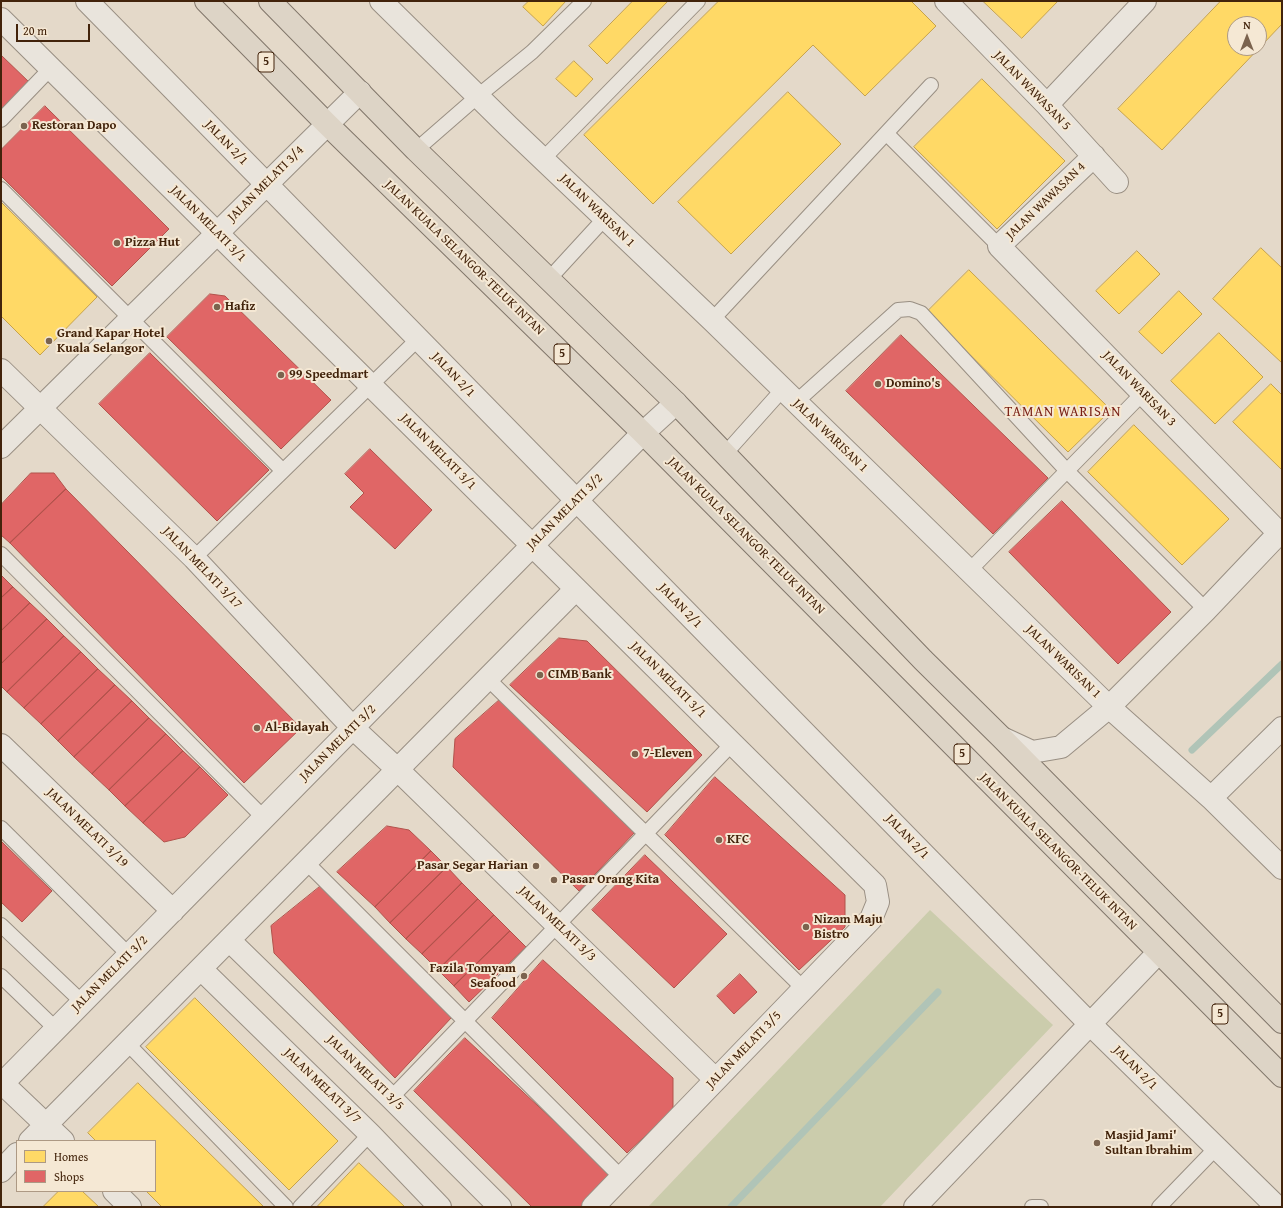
<!DOCTYPE html>
<style>
body{margin:0}
#map{position:relative;width:1283px;height:1208px;overflow:hidden;background:#e4d9c9;font-family:"Gentium Book Plus",serif}
canvas{display:block}
.frame{position:absolute;inset:0;border:2px solid #42230b;pointer-events:none}
.legend{position:absolute;left:16px;top:1140px;width:140px;height:52px;box-sizing:border-box;background:#f5e8d4;border:1px solid #ad9984;margin:0;padding:5px 7px;list-style:none;font-size:12px;color:#42230b}
.legend li{display:flex;align-items:center;gap:8px;height:20px}
.legend b{width:20px;border:1px solid #ad9984}
.north{position:absolute;left:1227px;top:16px;width:40px;height:40px;box-sizing:border-box;background:#f5e8d4;border:1px solid #ad9984;border-radius:50%;rotate:0deg;font-size:11px;font-weight:700;line-height:16px;text-align:center;color:#42230b}
.north::after{content:'';display:block;margin:auto;width:14px;height:18px;background:#7b634e;clip-path:polygon(50% 0,100% 100%,50% 72%,0 100%)}
.scale{position:absolute;left:16px;top:24px;width:74px;height:18px;box-sizing:border-box;border:2px solid #42230b;border-top:0;padding-left:5px;font-size:12px;line-height:14px;white-space:nowrap;color:#42230b;-webkit-text-stroke:3px #f5e8d4;paint-order:stroke}
</style>
<div id="map">
<canvas width="1283" height="1208"></canvas>
<div class="frame"></div>
<ul class="legend">
<li><b style="height:11px;background:#ffd966"></b>Homes</li>
<li><b style="height:11px;background:#e06666"></b>Shops</li>
</ul>
<div class="north">N</div>
<div class="scale">20 m</div>
</div>
<script>
const ctx = document.querySelector('canvas').getContext('2d');
ctx.lineJoin = 'round';
function fillPath(path, color) {
  ctx.fillStyle = color;
  ctx.fill(path, 'evenodd');
}
function stroke(path, color, width, dash) {
  ctx.strokeStyle = color;
  ctx.lineWidth = width;
  ctx.lineCap = dash ? 'butt' : 'round';
  ctx.setLineDash(dash || []);
  ctx.stroke(path);
}
function write(font, color, halo, rows, align = 'center') {
  ctx.font = font + ' "Gentium Book Plus",serif';
  ctx.lineWidth = 4;
  ctx.setLineDash([]);
  ctx.textBaseline = 'middle';
  ctx.strokeStyle = halo;
  ctx.fillStyle = color;
  for (const [text, x, y, turn = 0] of rows) {
    ctx.save();
    ctx.translate(x, y);
    ctx.rotate((+turn || 0) * Math.PI / 180);
    ctx.textAlign = isNaN(turn) ? turn : align;
    if (halo) ctx.strokeText(text, 0, 0);
    ctx.fillText(text, 0, 0);
    ctx.restore();
  }
}
const green = new Path2D(`
 M 930,910 L 1053,1025 L 880,1207 L 648,1207 Z`);
const homes = new Path2D(`
 M 529,1 L 566,1 L 543,26 L 523,7 Z
 M 633,1 L 668,1 L 607,64 L 589,46 Z
 M 719,1 L 911,1 L 936,26 L 865,96 L 813,45 L 653,204 L 584,135 Z
 M 983,1 L 1058,1 L 1022,38 Z
 M 1221,1 L 1282,1 L 1282,24 L 1162,150 L 1118,109 ZM 1235,24 L 1259,24 L 1259,48 L 1235,48 Z
 M 574,61 L 593,79 L 576,97 L 556,79 Z
 M 982,79 L 1065,161 L 997,229 L 914,147 Z
 M 788,92 L 841,144 L 731,254 L 678,202 Z
 M 1,202 L 97,297 L 40,355 L 1,316 Z
 M 1261,248 L 1282,268 L 1282,363 L 1213,299 Z
 M 1137,251 L 1160,274 L 1119,314 L 1096,291 Z
 M 969,270 L 1111,410 L 1068,452 L 927,312 Z
 M 1179,291 L 1202,314 L 1162,354 L 1139,332 Z
 M 1219,333 L 1263,377 L 1215,424 L 1171,381 Z
 M 1271,384 L 1282,395 L 1282,470 L 1233,422 Z
 M 1134,425 L 1229,519 L 1182,565 L 1088,472 Z
 M 195,998 L 338,1141 L 289,1190 L 146,1047 Z
 M 138,1083 L 264,1207 L 162,1207 L 146,1191 L 155,1191 L 155,1141 L 96,1141 L 88,1133 Z
 M 359,1163 L 405,1207 L 317,1207 Z
 M 59,1191 L 82,1191 L 99,1207 L 43,1207 Z`);
const shops = new Path2D(`
 M 1,55 L 30,83 L 1,112 Z
 M 45,106 L 169,229 L 112,286 L 1,176 L 1,150 Z
 M 210,294 L 225,296 L 331,400 L 281,449 L 167,337 Z
 M 901,335 L 1048,478 L 993,534 L 846,391 Z
 M 150,353 L 269,470 L 217,521 L 99,404 Z
 M 370,449 L 432,510 L 395,549 L 350,507 L 364,493 L 345,474 Z
 M 31,473 L 54,473 L 66,489 L 10,543 L 1,535 L 1,505 Z
 M 66,489 L 301,728 L 244,783 L 10,543 Z
 M 1062,501 L 1171,612 L 1118,664 L 1009,552 Z
 M 1,575 L 13,587 L 1,598 Z
 M 13,587 L 30,603 L 1,631 L 1,598 Z
 M 30,603 L 47,619 L 1,664 L 1,631 Z
 M 47,619 L 64,636 L 7,692 L 1,686 L 1,664 Z
 M 64,636 L 81,652 L 24,708 L 7,692 Z
 M 559,638 L 587,641 L 702,755 L 647,812 L 510,685 Z
 M 81,652 L 98,669 L 41,724 L 24,708 Z
 M 98,669 L 115,685 L 58,741 L 41,724 Z
 M 115,685 L 132,701 L 74,757 L 58,741 Z
 M 504,696 L 636,831 L 579,891 L 453,767 L 455,739 Z
 M 132,701 L 149,718 L 92,774 L 74,757 Z
 M 149,718 L 166,734 L 109,790 L 92,774 Z
 M 166,734 L 183,751 L 125,806 L 109,790 Z
 M 183,751 L 200,767 L 143,823 L 125,806 Z
 M 200,767 L 228,795 L 185,837 L 164,842 L 143,823 Z
 M 715,777 L 845,895 L 845,927 L 799,970 L 665,835 Z
 M 387,826 L 409,830 L 431,851 L 375,907 L 337,872 Z
 M 1,841 L 52,891 L 22,922 L 1,902 Z
 M 431,851 L 447,867 L 390,923 L 375,907 Z
 M 645,855 L 727,934 L 674,988 L 592,910 Z
 M 447,867 L 462,883 L 406,939 L 390,923 Z
 M 462,883 L 478,899 L 422,954 L 406,939 Z
 M 322,885 L 452,1017 L 395,1078 L 274,953 L 271,926 Z
 M 478,899 L 494,915 L 438,970 L 422,954 Z
 M 494,915 L 510,931 L 454,986 L 438,970 Z
 M 510,931 L 526,947 L 469,1002 L 454,986 Z
 M 543,960 L 673,1078 L 673,1110 L 627,1153 L 492,1018 Z
 M 740,974 L 757,992 L 734,1014 L 717,996 Z
 M 465,1038 L 610,1173 L 583,1207 L 532,1207 L 414,1091 Z`);
const stream = new Path2D(`
 M 1192,750 L 1282,664
 M 731,1207 L 938,992`);
const service = new Path2D(`
 M 1,120 L 51,68
 M 887,134 L 999,246
 M 416,150 L 478,96 L 532,52 L 584,1
 M 543,159 L 698,1
 M 1,189 L 283,471
 M 549,279 L 605,218
 M 712,320 L 931,85
 M 796,402 L 898,310 L 910,309 L 921,313 L 1067,471 L 1206,610
 M 724,455 L 783,389
 M 1,554 L 264,818
 M 194,558 L 418,339
 M 969,571 L 1143,393
 M 488,679 L 803,988
 M 1,828 L 129,955
 M 306,862 L 621,1177
 M 1,925 L 82,1002
 M 1,976 L 56,1029
 M 127,1043 L 286,1207
 M 391,1098 L 732,744
 M 300,1207 L 370,1134
 M 1032,1207 L 1041,1207
 M 1159,1207 L 1216,1148`);
const minor = new Path2D(`
 M 87,1 L 1090,1024 L 1277,1207
 M 381,1 L 508,126 L 712,320 L 1109,707 L 1211,798 L 1282,868
 M 946,1 L 1047,105 L 1117,182
 M 1,19 L 875,885 L 878,902 L 871,919 L 593,1207
 M 1047,105 L 1145,1
 M 1094,156 L 999,246 L 1279,533
 M 1,370 L 194,558 L 353,728 L 398,770 L 715,1079
 M 1,447 L 360,92
 M 1004,739 L 1032,752 L 1061,747 L 1109,707 L 1206,610 L 1282,530
 M 1,745 L 173,911
 M 1211,798 L 1282,728
 M 229,940 L 391,1098 L 500,1207
 M 201,969 L 370,1134 L 440,1207
 M 1,1082 L 63,1141
 M 1,1085 L 643,433 L 676,403
 M 30,1141 L 576,589
 M 1,1171 L 17,1154
 M 114,1191 L 130,1207
 M 915,1207 L 1158,953`);
const trunk = new Path2D(`
 M 206,1 L 327,124 L 643,433 L 1282,1076
 M 270,1 L 416,150 L 676,403 L 923,660 L 1002,738 L 1282,1022`);
const markers = [
 [24,126,4,"#7b634e"],
 [117,243,4,"#7b634e"],
 [217,307,4,"#7b634e"],
 [49,341,4,"#7b634e"],
 [281,375,4,"#7b634e"],
 [878,384,4,"#7b634e"],
 [540,675,4,"#7b634e"],
 [257,728,4,"#7b634e"],
 [635,754,4,"#7b634e"],
 [719,840,4,"#7b634e"],
 [536,866,4,"#7b634e"],
 [554,880,4,"#7b634e"],
 [806,927,4,"#7b634e"],
 [524,976,4,"#7b634e"],
 [1097,1143,4,"#7b634e"]
];
const shields = [
 [266,62,16],
 [562,354,16],
 [962,754,16],
 [1220,1014,16]
];
const shieldNames = [
 ["5",266,62],
 ["5",562,354],
 ["5",962,754],
 ["5",1220,1014]
];
const streetNames = [
 ["JALAN WAWASAN 5",1032,91,46],
 ["JALAN 2/1",226,143,46],
 ["JALAN MELATI 3/4",266,184,-45],
 ["JALAN WAWASAN 4",1046,201,-44],
 ["JALAN WARISAN 1",597,211,44],
 ["JALAN MELATI 3/1",208,224,45],
 ["JALAN KUALA SELANGOR-TELUK INTAN",464,258,44],
 ["JALAN 2/1",453,375,46],
 ["JALAN WARISAN 3",1139,389,46],
 ["JALAN WARISAN 1",830,436,44],
 ["JALAN MELATI 3/1",438,452,45],
 ["JALAN MELATI 3/2",565,512,-45],
 ["JALAN KUALA SELANGOR-TELUK INTAN",746,536,45],
 ["JALAN MELATI 3/17",202,568,46],
 ["JALAN 2/1",680,606,46],
 ["JALAN WARISAN 1",1063,662,44],
 ["JALAN MELATI 3/1",668,680,45],
 ["JALAN MELATI 3/2",338,743,-45],
 ["JALAN MELATI 3/19",87,828,44],
 ["JALAN 2/1",907,837,46],
 ["JALAN KUALA SELANGOR-TELUK INTAN",1058,852,45],
 ["JALAN MELATI 3/3",557,924,44],
 ["JALAN MELATI 3/2",110,974,-45],
 ["JALAN MELATI 3/5",744,1050,-46],
 ["JALAN 2/1",1135,1068,45],
 ["JALAN MELATI 3/5",365,1073,44],
 ["JALAN MELATI 3/7",322,1086,44]
];
const poiNames = [
 ["Restoran Dapo",32,126],
 ["Pizza Hut",125,243],
 ["Hafiz",225,307],
 ["Grand Kapar Hotel",57,334],
 ["Kuala Selangor",57,349],
 ["99 Speedmart",289,375],
 ["Domino's",886,384],
 ["CIMB Bank",548,675],
 ["Al-Bidayah",265,728],
 ["7-Eleven",643,754],
 ["KFC",727,840],
 ["Pasar Segar Harian",528,866,"right"],
 ["Pasar Orang Kita",562,880],
 ["Nizam Maju",814,920],
 ["Bistro",814,935],
 ["Fazila Tomyam",516,969,"right"],
 ["Seafood",516,984,"right"],
 ["Masjid Jami'",1105,1136],
 ["Sultan Ibrahim",1105,1151]
];
const neighbourhoodNames = [
 ["TAMAN WARISAN",1063,412]
];
fillPath(green, '#cbccac');
fillPath(homes, '#ffd966');
stroke(homes, '#c6a24b', 1);
fillPath(shops, '#e06666');
stroke(shops, '#b1524b', 1);
stroke(stream, '#b0c4b7', 7);
stroke(service, '#998f83', 16);
stroke(minor, '#998f83', 24);
stroke(trunk, '#81766a', 24);
stroke(service, '#e9e4dc', 14);
stroke(minor, '#e9e4dc', 22);
stroke(trunk, '#ddd4c6', 22);
for (const [x, y, r, color] of markers) {
  const dot = new Path2D();
  dot.arc(x, y, r, 0, 2 * Math.PI);
  ctx.fillStyle = color;
  ctx.fill(dot);
  stroke(dot, '#f5e8d4', 1.5);
}
for (const [x, y, w] of shields) {
  const box = new Path2D();
  box.roundRect(x - w / 2, y - 10, w, 20, 3);
  ctx.fillStyle = '#f5e8d4';
  ctx.fill(box);
  stroke(box, '#42230b', 1);
}
write('bold 12px', '#42230b', null, shieldNames);
write('13px', '#42230b', '#f5e8d4', streetNames);
write('bold 13px', '#42230b', '#f5e8d4', poiNames, 'left');
ctx.letterSpacing = '1px';
write('14px', '#7a1f14', '#f5e8d4', neighbourhoodNames);
ctx.letterSpacing = '0px';
</script>
